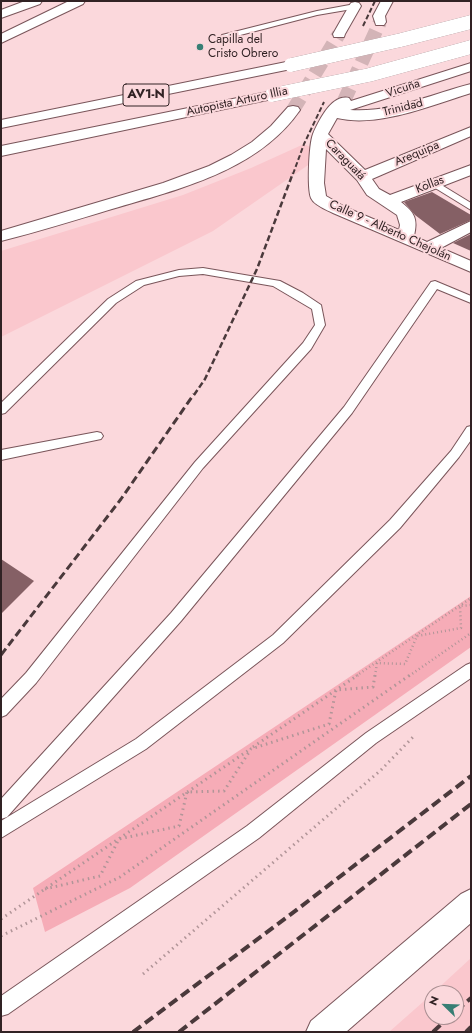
<!DOCTYPE html>
<meta charset="utf-8">
<style>
body{margin:0}
#map{position:relative;width:472px;height:1033px;overflow:hidden;background:#fbd8dc;font-family:Jost,sans-serif}
canvas{display:block}
.frame{position:absolute;inset:0;border:2px solid #312224;pointer-events:none}
.north{position:absolute;left:424px;top:985px;width:40px;height:40px;box-sizing:border-box;background:#fbd8dc;border:1px solid #aa8f92;border-radius:50%;rotate:293deg;font-size:11px;font-weight:700;line-height:16px;text-align:center;color:#312224}
.north::after{content:'';display:block;margin:auto;width:14px;height:18px;background:#387e74;clip-path:polygon(50% 0,100% 100%,50% 72%,0 100%)}
</style>
<div id="map">
<canvas width="472" height="1033"></canvas>
<div class="frame"></div>
<div class="north">N</div>
</div>
<script>
const ctx = document.querySelector('canvas').getContext('2d');
ctx.lineJoin = 'round';
function fillPath(path, color) {
  ctx.fillStyle = color;
  ctx.fill(path, 'evenodd');
}
function stroke(path, color, width, dash) {
  ctx.strokeStyle = color;
  ctx.lineWidth = width;
  ctx.lineCap = dash ? 'butt' : 'round';
  ctx.setLineDash(dash || []);
  ctx.stroke(path);
}
function write(font, color, halo, rows, align = 'center') {
  ctx.font = font + ' Jost,sans-serif';
  ctx.lineWidth = 4;
  ctx.setLineDash([]);
  ctx.textBaseline = 'middle';
  ctx.strokeStyle = halo;
  ctx.fillStyle = color;
  for (const [text, x, y, turn = 0] of rows) {
    ctx.save();
    ctx.translate(x, y);
    ctx.rotate((+turn || 0) * Math.PI / 180);
    ctx.textAlign = isNaN(turn) ? turn : align;
    if (halo) ctx.strokeText(text, 0, 0);
    ctx.fillText(text, 0, 0);
    ctx.restore();
  }
}
const built = new Path2D(`
 M 304,144 L 324,154 L 213,231 L 1,337 L 1,251 L 183,195 L 251,168 Z
 M 471,958 L 471,1032 L 389,1032 L 432,994 L 432,1017 L 456,1017 L 456,993 L 433,993 Z`);
const green = new Path2D(`
 M 471,596 L 471,647 L 130,888 L 45,932 L 33,888 Z`);
const building = new Path2D(`
 M 432,192 L 471,215 L 471,220 L 440,234 L 415,215 L 404,202 Z
 M 471,234 L 471,251 L 453,243 Z
 M 1,559 L 34,581 L 1,614 Z`);
const minorTunnel = new Path2D(`
 M 344,101 L 380,22`);
const motorwayTunnel = new Path2D(`
 M 293,110 L 339,34`);
const pathFar1 = new Path2D(`
 M 356,676 L 471,598
 M 375,676 L 377,663 L 405,664 L 417,636 L 461,628 L 460,606 L 471,605
 M 409,676 L 471,633`);
const path = new Path2D(`
 M 253,747 L 358,675
 M 45,889 L 100,876 L 119,839 L 179,826 L 187,792 L 224,791 L 251,749 L 329,724 L 336,690 L 373,687 L 375,675
 M 1,919 L 249,750
 M 1,936 L 120,877 L 410,675
 M 143,974 L 381,770 L 413,737`);
const service = new Path2D(`
 M 355,4 L 358,4 L 358,8 L 317,15 L 225,39 L 221,37 L 222,35 L 317,11 Z
 M 435,181 L 471,203 L 471,210 L 432,186 L 430,184 L 432,182 Z
 M 203,268 L 280,281 L 303,293 L 321,305 L 325,325 L 311,349 L 203,468 L 36,683 L 6,715 L 1,717 L 1,699 L 26,673 L 195,462 L 303,343 L 315,325 L 312,309 L 273,286 L 203,274 L 179,276 L 144,285 L 116,303 L 5,413 L 1,414 L 1,403 L 108,299 L 136,281 L 179,270 Z
 M 435,281 L 471,296 L 471,303 L 437,289 L 352,413 L 181,621 L 7,817 L 1,819 L 1,799 L 171,613 L 344,407 L 431,282 Z
 M 471,426 L 471,440 L 459,457 L 400,528 L 283,643 L 146,749 L 1,838 L 1,821 L 136,739 L 273,635 L 390,520 L 451,451 L 467,427 Z
 M 97,432 L 101,433 L 103,436 L 101,439 L 1,460 L 1,450 Z
 M 471,663 L 471,678 L 376,743 L 259,838 L 8,1014 L 1,1016 L 1,996 L 247,826 L 366,733 L 466,665 Z`);
const minor = new Path2D(`
 M 381,1 L 393,1 L 385,16 L 386,22 L 384,25 L 376,25 L 373,16 Z
 M 471,63 L 471,71 L 350,110 C 393,113 431,94 471,84 L 471,93 C 432,105 378,128 337,118 L 328,134 L 365,170 L 471,127 L 471,136 L 372,179 L 379,189 L 390,195 L 471,165 L 471,175 L 401,202 C 415,213 418,219 414,236 L 427,242 L 471,221 L 471,232 L 441,248 L 471,261 L 471,272 L 333,213 C 327,210 314,205 311,198 C 307,188 309,144 313,134 C 319,120 332,94 349,98 L 351,101 ZM 326,149 L 357,180 L 367,195 L 397,215 L 400,225 L 399,230 L 345,207 L 326,196 L 324,183 Z`);
const tertiary = new Path2D(`
 M 471,889 L 471,923 L 346,1032 L 306,1032 L 311,1021 L 461,894 Z`);
const motorway = new Path2D(`
 M 25,1 L 42,1 L 40,4 L 1,18 L 1,10 Z
 M 69,1 L 85,1 L 83,4 L 1,43 L 1,34 Z
 M 355,2 L 359,3 L 361,6 L 345,34 L 344,37 L 334,37 L 333,34 L 349,6 L 351,3 Z
 M 291,61 L 296,62 L 298,65 L 296,68 L 1,128 L 1,120 Z
 M 272,91 L 277,92 L 279,95 L 277,98 L 1,156 L 1,146 Z
 M 293,106 L 298,107 L 300,110 C 258,171 179,189 112,209 C 75,220 38,232 1,241 L 1,231 L 163,183 L 209,166 L 231,155 L 252,142 L 271,126 L 288,107 Z`);
const railFar3 = new Path2D(`
 M 363,26 L 375,1
 M 293,174 L 304,144 L 324,102`);
const railFar2 = new Path2D(`
 M 194,395 L 205,379 L 257,269 L 293,173`);
const railFar1 = new Path2D(`
 M 1,655 L 121,499 L 194,394`);
const rail = new Path2D(`
 M 456,1011 L 471,998
 M 133,1032 L 286,918 L 471,776
 M 179,1032 L 471,804
 M 433,1032 L 449,1017
 M 466,1032 L 471,1027`);
const motorwayBridge = new Path2D(`
 M 291,65 L 401,40 L 471,22
 M 272,95 L 369,75 L 471,47`);
const markers = [
 [200,47,4,"#387e74"]
];
const farPoinames = [
 ["Capilla del",208,40],
 ["Cristo Obrero",208,54]
];
const farStreetnames = [
 ["Vicuña",403,89,-18],
 ["Autopista Arturo Illia",237,102,-12],
 ["Trinidad",403,108,-14],
 ["Arequipa",417,154,-23],
 ["Caraguatá",345,160,46],
 ["Kollas",430,185,-21],
 ["Calle 9 - Alberto Chejolán",390,231,24]
];
const shields = [
 [146,95,46]
];
const shieldNames = [
 ["AV1-N",146,95]
];
fillPath(built, '#fac7cd');
fillPath(green, '#f6acb7');
fillPath(building, '#856065');
stroke(minorTunnel, '#d3b4b7', 14, [14, 7]);
stroke(motorwayTunnel, '#d3b4b7', 14, [14, 7]);
stroke(service, '#79555a', 2);
stroke(minor, '#79555a', 2);
stroke(tertiary, '#79555a', 2);
stroke(motorway, '#79555a', 2);
stroke(pathFar1, '#b19598', 2.5, [1, 3]);
stroke(path, '#b19598', 3, [1.5, 4]);
fillPath(service, '#fff');
fillPath(minor, '#fff');
fillPath(tertiary, '#fff');
fillPath(motorway, '#fff');
stroke(railFar3, '#4a393b', 2, [5, 2.5]);
stroke(railFar2, '#4a393b', 2.5, [6, 3]);
stroke(railFar1, '#4a393b', 3, [8, 4]);
stroke(rail, '#4a393b', 4, [10, 5]);
stroke(motorwayBridge, '#79555a', 14, []);
stroke(motorwayBridge, '#fff', 14);
for (const [x, y, r, color] of markers) {
  const dot = new Path2D();
  dot.arc(x, y, r, 0, 2 * Math.PI);
  ctx.fillStyle = color;
  ctx.fill(dot);
  stroke(dot, '#fbd8dc', 1.5);
}
write('12px', '#312224', '#fbd8dc', farPoinames, 'left');
write('12px', '#312224', '#fbd8dc', farStreetnames);
for (const [x, y, w] of shields) {
  const box = new Path2D();
  box.roundRect(x - w / 2, y - 11, w, 22, 3);
  ctx.fillStyle = '#fbd8dc';
  ctx.fill(box);
  stroke(box, '#312224', 1);
}
write('bold 13px', '#312224', null, shieldNames);
</script>
